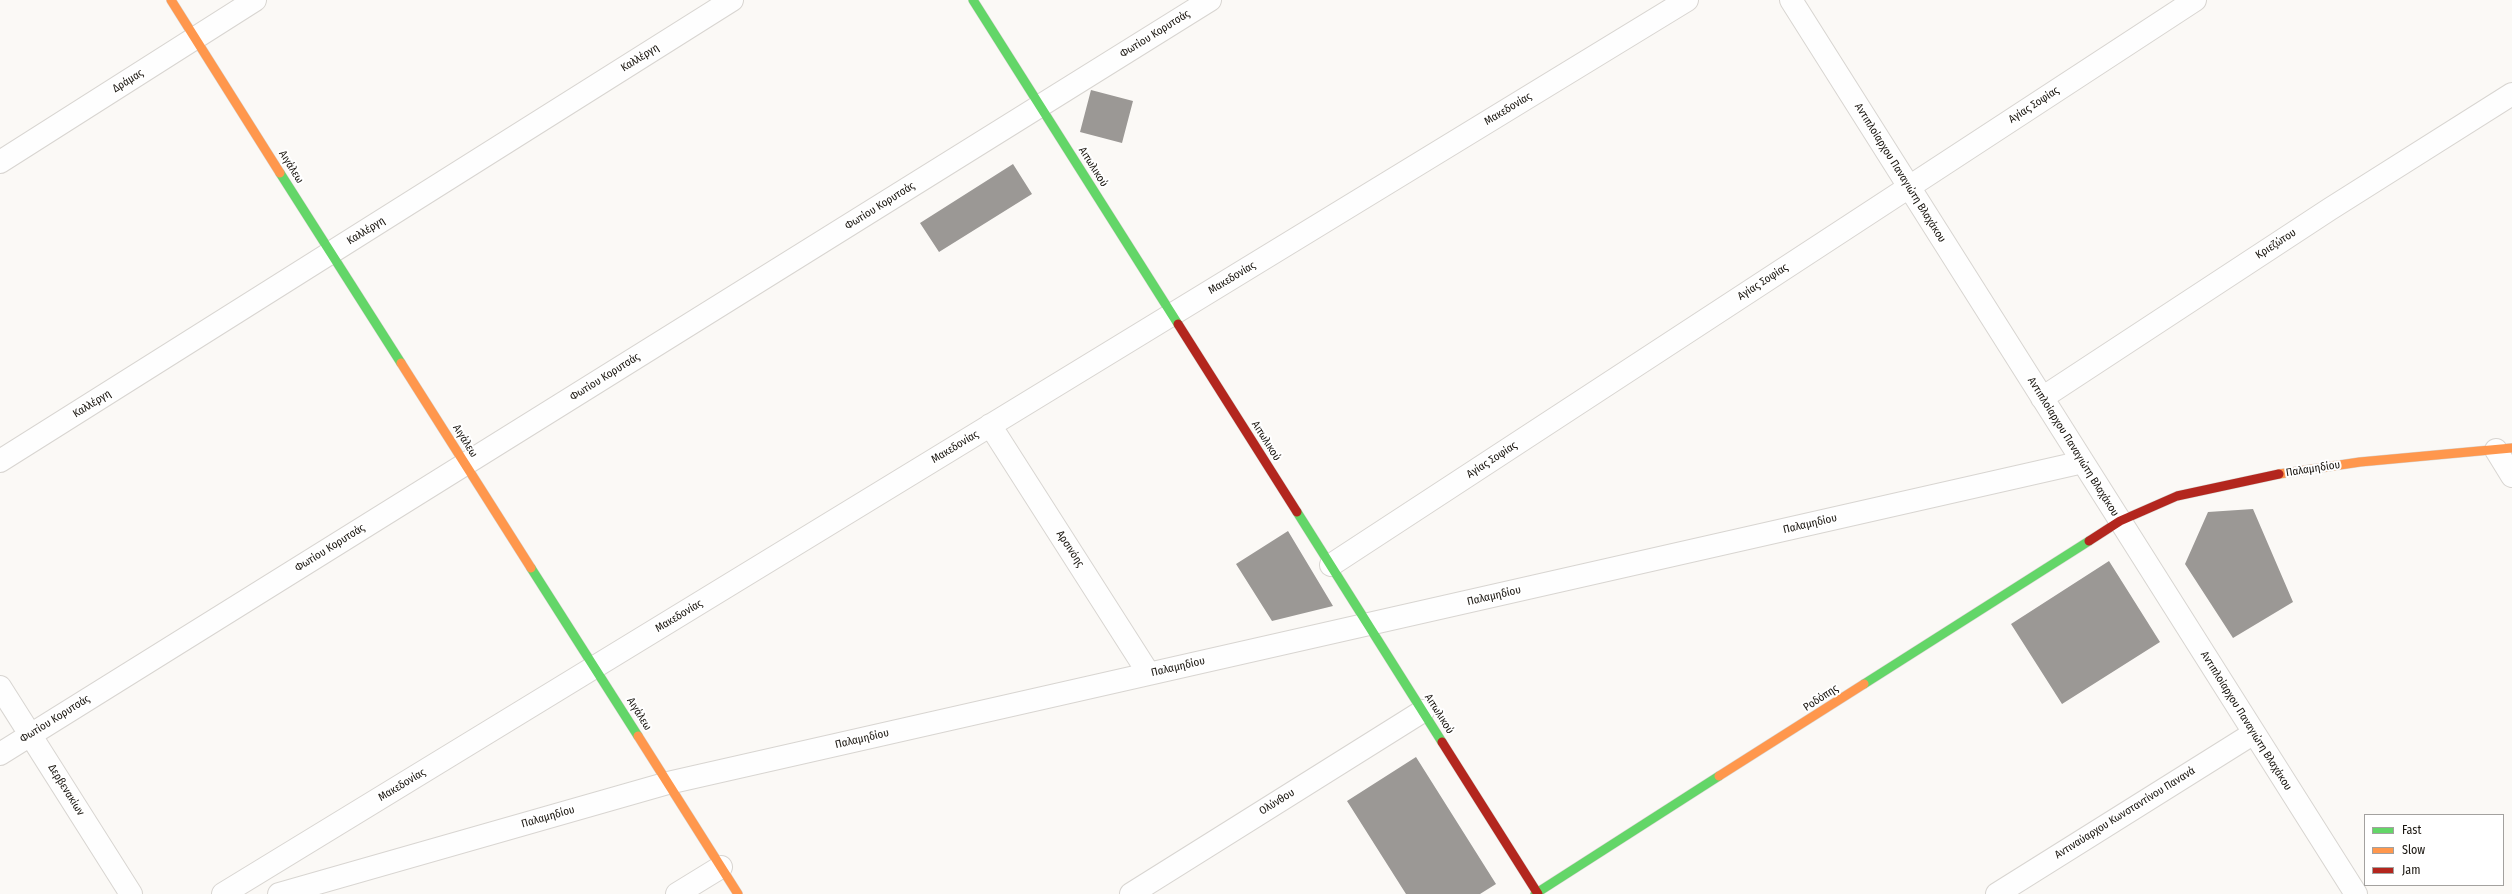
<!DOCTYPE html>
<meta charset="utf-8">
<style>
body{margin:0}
#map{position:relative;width:2512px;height:894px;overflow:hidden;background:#fbf9f6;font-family:"Fira Sans Condensed",sans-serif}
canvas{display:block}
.legend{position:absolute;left:2364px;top:814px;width:140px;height:72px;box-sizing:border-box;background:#fff;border:1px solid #a3a19f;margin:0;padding:5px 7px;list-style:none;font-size:12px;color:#18140e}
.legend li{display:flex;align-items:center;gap:8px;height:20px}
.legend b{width:20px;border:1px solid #a3a19f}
</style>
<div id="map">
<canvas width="2512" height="894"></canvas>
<ul class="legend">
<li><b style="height:5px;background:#63d668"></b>Fast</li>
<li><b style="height:5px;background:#ff974d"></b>Slow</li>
<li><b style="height:5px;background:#b3261e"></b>Jam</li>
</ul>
</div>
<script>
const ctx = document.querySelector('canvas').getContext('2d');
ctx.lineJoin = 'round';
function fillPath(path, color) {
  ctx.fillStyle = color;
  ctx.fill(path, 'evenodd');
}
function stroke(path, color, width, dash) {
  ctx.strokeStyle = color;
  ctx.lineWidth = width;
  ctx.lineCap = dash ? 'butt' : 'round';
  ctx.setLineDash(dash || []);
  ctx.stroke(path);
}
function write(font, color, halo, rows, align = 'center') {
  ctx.font = font + ' "Fira Sans Condensed",sans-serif';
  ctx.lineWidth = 4;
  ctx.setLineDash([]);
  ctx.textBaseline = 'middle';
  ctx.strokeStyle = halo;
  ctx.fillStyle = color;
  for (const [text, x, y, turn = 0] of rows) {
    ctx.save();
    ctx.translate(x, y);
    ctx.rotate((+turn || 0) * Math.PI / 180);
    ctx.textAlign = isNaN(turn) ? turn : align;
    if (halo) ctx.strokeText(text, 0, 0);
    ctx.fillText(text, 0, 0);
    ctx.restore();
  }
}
const building = new Path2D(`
 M 1091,90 L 1133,101 L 1122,143 L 1080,132 Z
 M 1013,164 L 1032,194 L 939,252 L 920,223 Z
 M 2253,509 L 2293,602 L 2233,638 L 2185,564 L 2208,512 Z
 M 1288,531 L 1333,606 L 1272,621 L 1236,564 Z
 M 2109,561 L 2160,642 L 2062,704 L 2011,624 Z
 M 1416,757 L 1496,884 L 1480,894 L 1406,894 L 1347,801 Z`);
const street = new Path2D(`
 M 1791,0 L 2356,894
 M 0,162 L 255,0
 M 2042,398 L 2330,209 L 2512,94
 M 990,425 L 1149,674
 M 2496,450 L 2512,476
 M 0,461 L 732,0
 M 1331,565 L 2195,0
 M 0,687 L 131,894
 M 0,754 L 1210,0
 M 223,894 L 1687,0
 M 279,894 L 668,783 L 2083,462
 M 677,894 L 721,867
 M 1131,894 L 1423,711
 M 1997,894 L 2254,733`);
const fast = new Path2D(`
 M 973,0 L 1178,324
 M 280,173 L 401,363
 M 1297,512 L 1442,742
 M 531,568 L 638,736
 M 1864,684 L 2089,541
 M 1535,894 L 1719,776`);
const slow = new Path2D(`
 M 171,0 L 280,173
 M 401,363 L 531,568
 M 2279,474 L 2360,462 L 2512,448
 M 638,736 L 738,894
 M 1719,776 L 1864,684`);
const jam = new Path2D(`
 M 1178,324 L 1297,512
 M 2089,541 L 2120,521 L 2177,496 L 2279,474
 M 1442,742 L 1538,894`);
const streetNames = [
 ["Φωτίου Κορυτσάς",1155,34,-32],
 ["Καλλέργη",640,58,-32],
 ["Δράμας",128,81,-32],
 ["Αγίας Σοφίας",2034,105,-33],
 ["Μακεδονίας",1508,109,-31],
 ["Αιγάλεω",291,167,58],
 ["Αιτωλικού",1093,167,58],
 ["Αντιπλοίαρχου Παναγιώτη Βλαχάκου",1900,173,58],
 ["Φωτίου Κορυτσάς",880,206,-32],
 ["Καλλέργη",366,231,-32],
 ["Κριεζώτου",2276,244,-33],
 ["Μακεδονίας",1232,278,-31],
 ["Αγίας Σοφίας",1763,282,-33],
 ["Φωτίου Κορυτσάς",605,377,-32],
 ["Καλλέργη",92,404,-32],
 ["Αιγάλεω",465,441,58],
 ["Αιτωλικού",1266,441,58],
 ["Μακεδονίας",955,447,-31],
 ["Αντιπλοίαρχου Παναγιώτη Βλαχάκου",2073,447,58],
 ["Αγίας Σοφίας",1492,460,-33],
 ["Παλαμηδίου",2313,469,-9],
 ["Παλαμηδίου",1810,524,-13],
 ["Φωτίου Κορυτσάς",330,548,-32],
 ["Αρσινόης",1070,549,57],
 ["Παλαμηδίου",1494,596,-13],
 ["Μακεδονίας",679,616,-31],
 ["Παλαμηδίου",1178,667,-13],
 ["Ροδόπης",1821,698,-33],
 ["Αιγάλεω",639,714,58],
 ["Αιτωλικού",1439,714,58],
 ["Φωτίου Κορυτσάς",55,719,-32],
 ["Αντιπλοίαρχου Παναγιώτη Βλαχάκου",2246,721,58],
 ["Παλαμηδίου",862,739,-13],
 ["Μακεδονίας",402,785,-31],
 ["Δερβενακίων",66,790,58],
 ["Ολύνθου",1277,802,-32],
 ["Αντιναύαρχου Κωνσταντίνου Πανανά",2125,813,-32],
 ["Παλαμηδίου",548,817,-16]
];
fillPath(building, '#9b9895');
stroke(street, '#d8d5d1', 24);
stroke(fast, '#d8d5d1', 10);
stroke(slow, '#d8d5d1', 10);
stroke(jam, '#d8d5d1', 10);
stroke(street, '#fefefe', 22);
stroke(fast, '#63d668', 9);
stroke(slow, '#ff974d', 9);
stroke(jam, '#b3261e', 9);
write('11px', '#18140e', '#fff', streetNames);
</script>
